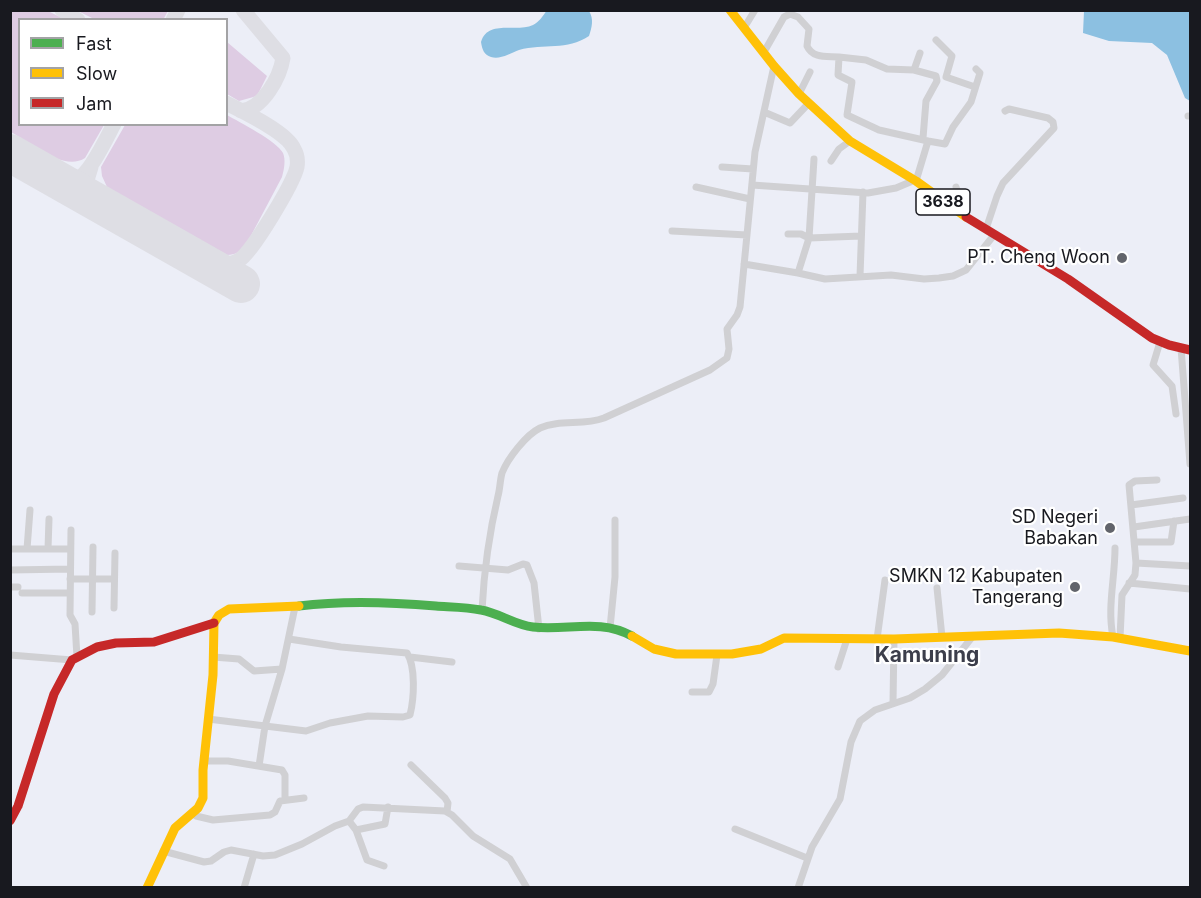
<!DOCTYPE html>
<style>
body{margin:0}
#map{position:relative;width:1201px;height:898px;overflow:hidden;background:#eceef7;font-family:Inter,sans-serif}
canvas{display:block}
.frame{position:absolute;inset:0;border:12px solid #18191f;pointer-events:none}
.legend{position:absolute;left:18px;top:18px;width:210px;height:108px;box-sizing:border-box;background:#fff;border:2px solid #a3a3a5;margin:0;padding:8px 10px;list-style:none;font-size:18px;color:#18191f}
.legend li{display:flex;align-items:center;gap:12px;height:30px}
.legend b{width:30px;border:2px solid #a3a3a5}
</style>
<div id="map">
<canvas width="1201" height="898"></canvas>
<div class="frame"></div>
<ul class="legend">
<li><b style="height:8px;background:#4caf50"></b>Fast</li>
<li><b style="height:8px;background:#ffc107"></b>Slow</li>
<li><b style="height:8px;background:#c62828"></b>Jam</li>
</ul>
</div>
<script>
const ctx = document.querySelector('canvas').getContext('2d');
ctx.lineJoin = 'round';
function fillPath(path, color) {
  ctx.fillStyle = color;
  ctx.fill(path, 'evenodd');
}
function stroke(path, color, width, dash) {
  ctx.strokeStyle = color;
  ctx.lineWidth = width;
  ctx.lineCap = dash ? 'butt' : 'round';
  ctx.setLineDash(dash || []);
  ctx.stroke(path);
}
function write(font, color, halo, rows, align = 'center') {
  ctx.font = font + ' Inter,sans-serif';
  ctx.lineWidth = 4.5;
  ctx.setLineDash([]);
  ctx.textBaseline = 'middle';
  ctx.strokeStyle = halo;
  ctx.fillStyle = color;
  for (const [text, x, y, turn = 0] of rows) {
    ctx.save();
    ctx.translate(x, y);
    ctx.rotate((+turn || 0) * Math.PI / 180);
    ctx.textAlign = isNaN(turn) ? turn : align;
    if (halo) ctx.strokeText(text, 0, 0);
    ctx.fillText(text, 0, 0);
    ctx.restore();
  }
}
const green = new Path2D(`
 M 11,10 L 48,11 L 64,19 L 20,20 L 20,124 L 104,125 L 85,158 C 64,172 30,143 11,132 Z
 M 78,11 L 168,11 L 163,20 L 94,19 Z
 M 227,42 L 267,76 L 257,96 L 239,101 L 227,94 Z
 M 227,115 C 239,122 277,141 283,153 C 286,160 284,170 282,177 L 246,245 C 241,251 236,255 227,255 L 107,187 L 102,176 L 101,167 L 125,125 L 226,124 Z`);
const water = new Path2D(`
 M 547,10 L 589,11 C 594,19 592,27 589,36 C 567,51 544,43 519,50 C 511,53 500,60 491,57 C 484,55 482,49 481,42 C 488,19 517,33 533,25 C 539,22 543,16 547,10 Z
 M 1084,11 L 1190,11 L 1190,101 L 1185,98 L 1167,55 L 1152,43 L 1109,41 L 1083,33 Z`);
const taxiway = new Path2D(`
 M 62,10 L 78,20
 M 173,20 L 178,10
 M 241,111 C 263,109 280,77 283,58 L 243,10
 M 91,167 L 87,180 L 86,191 L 99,203
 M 46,173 C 55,177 67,183 77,179 C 90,174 107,137 114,124
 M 190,255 C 204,262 225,269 239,260 C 252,253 294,182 297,167 C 298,161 297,154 294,149 C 287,132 244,112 226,103`);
const runway = new Path2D(`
 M 10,153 L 241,284`);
const street = new Path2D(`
 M 744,28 L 755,10
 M 936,40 L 952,56 L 946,77 L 975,87
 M 764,52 L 784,17 L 790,14 L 798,17 L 809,29 L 807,46 C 813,59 827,56 839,57
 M 914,70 L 920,53
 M 799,94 L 810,72
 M 764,112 L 790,123 L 809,103
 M 1188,116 L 1190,116
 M 928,141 L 945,144 L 953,127 L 971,102 L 980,73 L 976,69
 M 831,161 L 839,149 L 850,141
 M 722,167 L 753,169
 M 916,181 L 928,141 L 879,130 L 847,115 L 852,82 L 838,75 L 839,57 L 866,60 L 887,69 L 914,70 L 936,76 L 937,81 L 926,101 L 923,138
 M 752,185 L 868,193 L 896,188 L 915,180
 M 696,187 L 750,199
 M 955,211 L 958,193 L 956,187
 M 986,229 L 997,196 L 1003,183 L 1054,128 L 1053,122 L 1048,118 L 1009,109 L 1005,111
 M 672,231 L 747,235
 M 788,234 L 801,234 L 809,238 L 861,236
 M 744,264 L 798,273 L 825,279 L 891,275 L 924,279 L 939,278 L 953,276 L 966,270 L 994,235
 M 798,273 L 809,238 L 814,159
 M 860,276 L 863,192
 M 1160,342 L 1153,365 L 1172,386 L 1176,414
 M 1181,348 L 1190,464
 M 1131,505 L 1183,498
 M 1134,527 L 1190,519
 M 71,530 L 70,615 L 75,624 L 77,657
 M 1135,542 L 1171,542 L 1174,521
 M 10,549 L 70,549
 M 27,549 L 30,510
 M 48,549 L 49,519
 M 1136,563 L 1190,566
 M 459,566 L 508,570 L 523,564 L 527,565 L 534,583 L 539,629
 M 10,570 L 70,569
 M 70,579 L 114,579
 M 1129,583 L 1190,589
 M 10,587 L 18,587
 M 937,588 L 942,637
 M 22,593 L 70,593
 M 114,608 L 115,553
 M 482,610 C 484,571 489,534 498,496 C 500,489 500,480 502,473 C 508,458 526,435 540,428 C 560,419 583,426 604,418 L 710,370 L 727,358 L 729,349 L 727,329 L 737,315 L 740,307 L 755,152 L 774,66
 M 92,612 L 93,547
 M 610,628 L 615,577 L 615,520
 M 1113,637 C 1107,607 1115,579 1115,548
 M 1120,638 L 1122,595 L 1135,575 L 1136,563 L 1129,485 L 1135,481 L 1157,480
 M 877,639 L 885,580
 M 10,655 L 72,660
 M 213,657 L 239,659 L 254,671 L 282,669 L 265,726 L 259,766
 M 410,657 L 452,662
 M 838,667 L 847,639
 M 282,669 L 295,607
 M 692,692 L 709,692 L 713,684 L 717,655
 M 893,703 L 894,639
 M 208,719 L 306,731 L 330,723 L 368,716 L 403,717 L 410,715 C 414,699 416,667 407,653 L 341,647 L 289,639
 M 204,761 L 228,761 L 282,770 L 285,775 L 285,799
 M 411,765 L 445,798 L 448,803 L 447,812
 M 193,813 L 196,816 L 213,820 L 270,815 L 275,812 L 280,801 L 304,798
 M 349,821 L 356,830 L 367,860 L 384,866
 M 735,829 L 807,858
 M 356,830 L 385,824 L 388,807
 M 163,851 L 204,862 L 211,861 L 224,852 L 231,850 L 263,856 L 275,855 L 302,844 L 335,826 L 349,821 L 358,809 L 363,807 L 445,811 L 452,815 L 473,836 L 510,859 L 527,888
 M 244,888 L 254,854
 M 798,888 L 812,847 L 840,799 L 851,742 L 860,721 L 875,710 L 910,698 L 925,689 L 942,675 L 973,636`);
const fast = new Path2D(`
 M 299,606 C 345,600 390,602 436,606 C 451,607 467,607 481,610 C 499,613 515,625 533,627 C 567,631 600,618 632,636`);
const slow = new Path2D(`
 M 730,10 L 774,66 L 799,94 L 850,141 L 916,181 L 966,217
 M 632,636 L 654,649 L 676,654 L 732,654 L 761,649 L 784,638 L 894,639 L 1059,633 L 1113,637 L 1190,651
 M 147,888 L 175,828 L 198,808 L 203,798 L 203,770 L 213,675 L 214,623 L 219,615 L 229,609 L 299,606`);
const jam = new Path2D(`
 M 966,217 L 1068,279 L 1152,338 L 1169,345 L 1190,350
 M 10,821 L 18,806 L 54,694 L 72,660 L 97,647 L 116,643 L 154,642 L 214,623`);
const markers = [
 [1122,258,6,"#62646b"],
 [1110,528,6,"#62646b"],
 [1075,587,6,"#62646b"]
];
const shields = [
 [943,202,54]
];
const shieldNames = [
 ["3638",943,202]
];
const poiNames = [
 ["PT. Cheng Woon",1110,258],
 ["SD Negeri",1098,518],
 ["Babakan",1098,539],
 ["SMKN 12 Kabupaten",1063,577],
 ["Tangerang",1063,598]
];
const quarterNames = [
 ["Kamuning",927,656]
];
fillPath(green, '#decce3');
fillPath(water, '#8cc0e1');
stroke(taxiway, '#dedee4', 15);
stroke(runway, '#dedee4', 38);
stroke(street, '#d0d0d3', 7);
stroke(fast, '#4caf50', 9);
stroke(slow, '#ffc107', 9);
stroke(jam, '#c62828', 9);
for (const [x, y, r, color] of markers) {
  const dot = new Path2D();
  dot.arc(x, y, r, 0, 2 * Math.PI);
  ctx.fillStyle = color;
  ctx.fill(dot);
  stroke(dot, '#fff', 2);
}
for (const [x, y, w] of shields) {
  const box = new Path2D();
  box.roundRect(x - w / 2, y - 13, w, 26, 4.5);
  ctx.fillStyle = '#fff';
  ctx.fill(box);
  stroke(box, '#18191f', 1.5);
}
write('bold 16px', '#18191f', null, shieldNames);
write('18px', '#18191f', '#fff', poiNames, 'right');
write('bold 21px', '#3c3e4b', '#fff', quarterNames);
</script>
